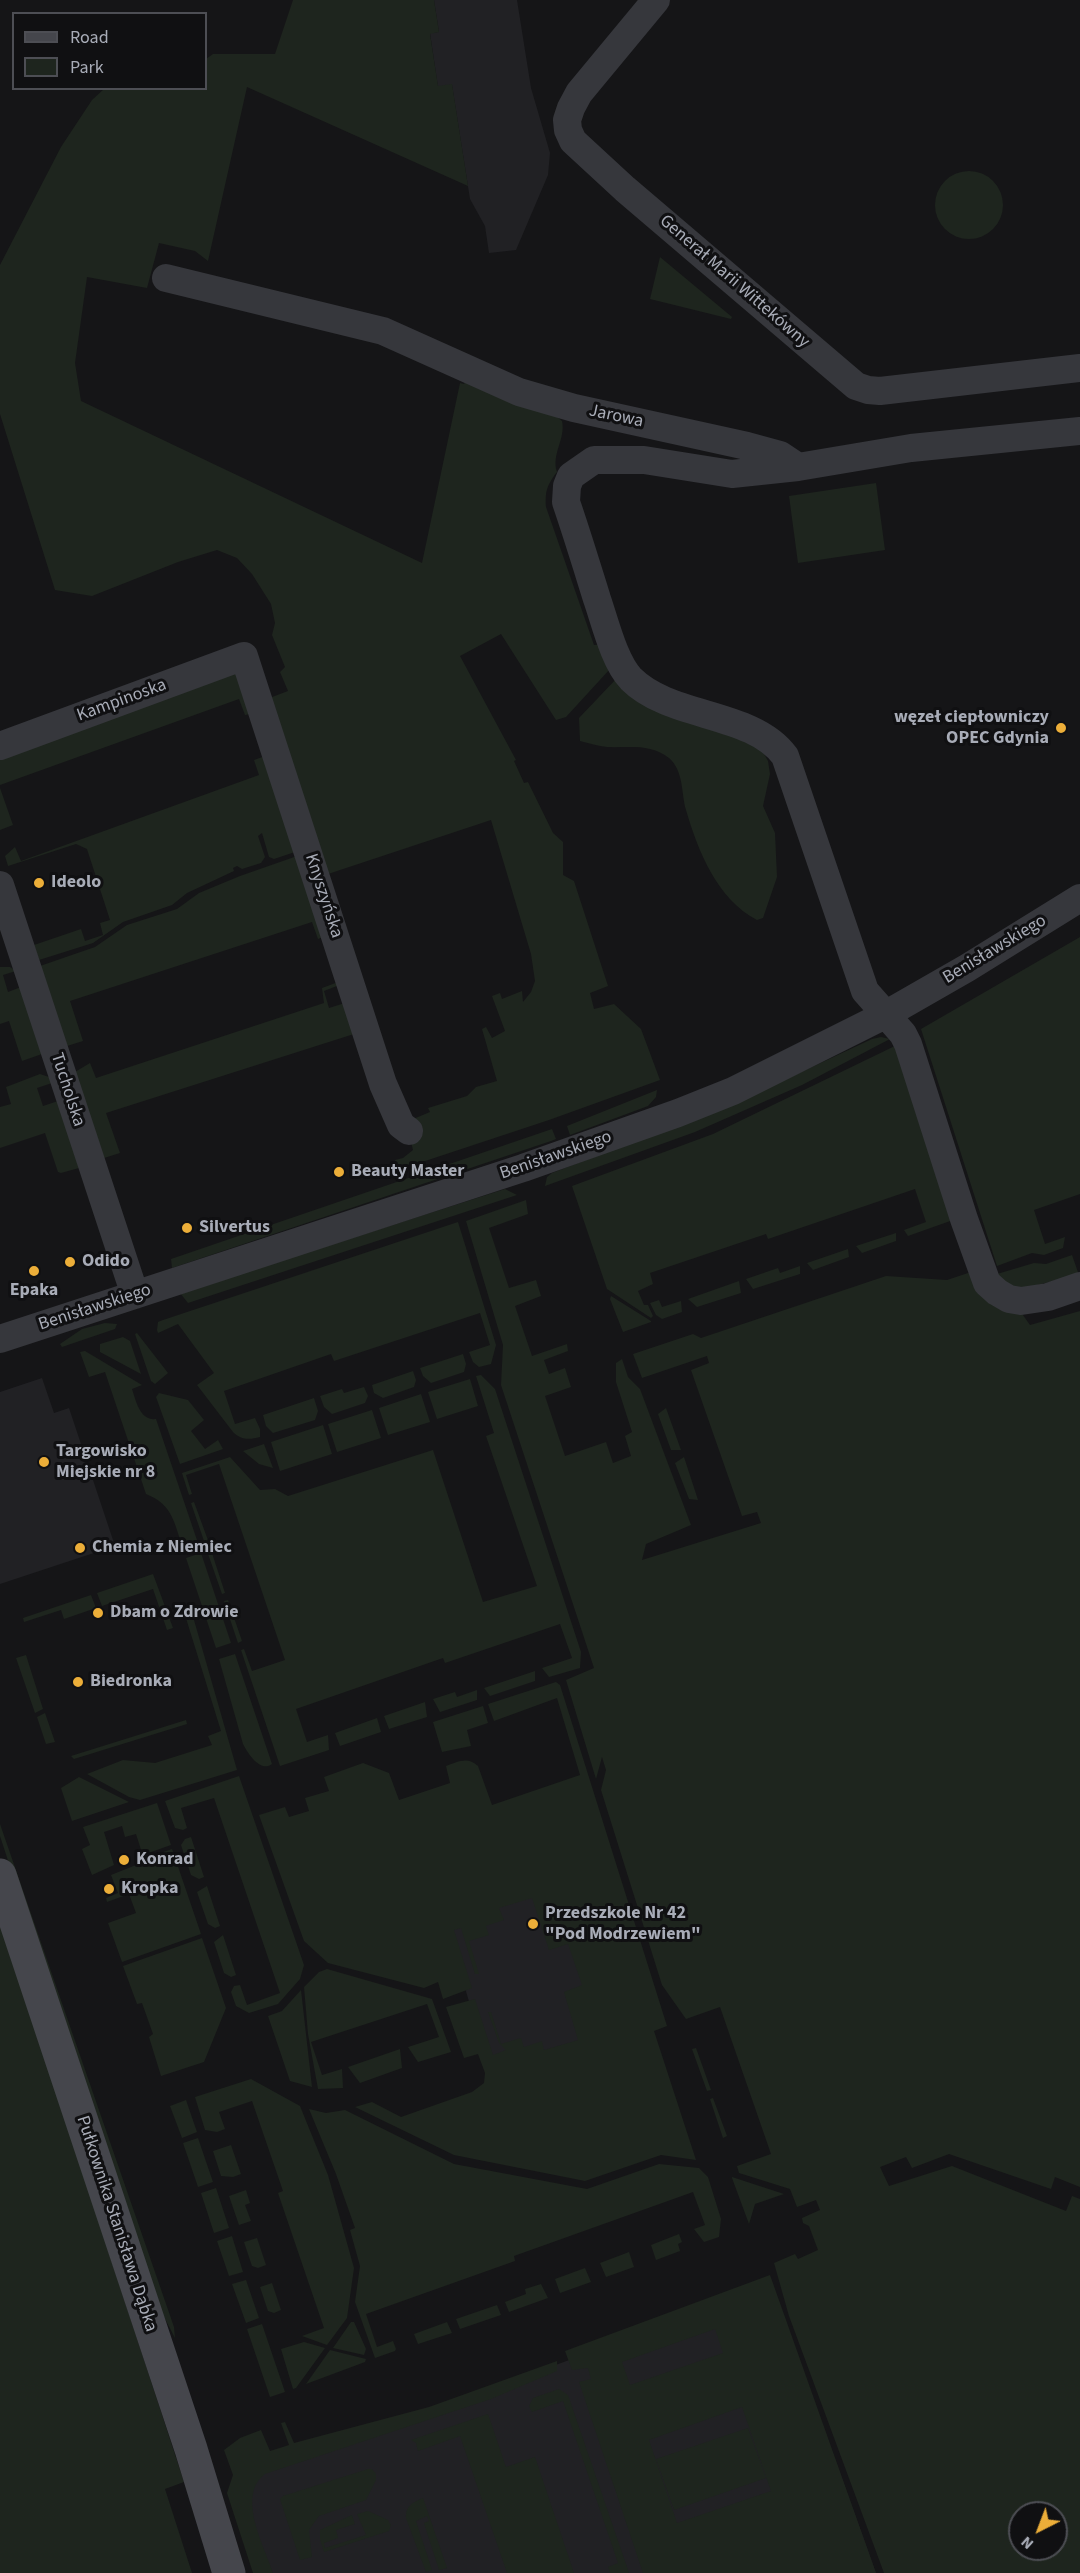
<!DOCTYPE html>
<meta charset="utf-8">
<style>
body{margin:0}
#map{position:relative;width:1080px;height:2573px;overflow:hidden;background:#151517;font-family:"Source Sans 3",sans-serif}
canvas{display:block}
.legend{position:absolute;left:12px;top:12px;width:195px;height:78px;box-sizing:border-box;background:#101012;border:2px solid #4d4e54;margin:0;padding:8px 10px;list-style:none;font-size:18px;color:#a8acb7}
.legend li{display:flex;align-items:center;gap:12px;height:30px}
.legend b{width:30px;border:2px solid #4d4e54}
.north{position:absolute;left:1008px;top:2501px;width:60px;height:60px;box-sizing:border-box;background:#101012;border:2px solid #4d4e54;border-radius:50%;rotate:222deg;font-size:16px;font-weight:700;line-height:24px;text-align:center;color:#a8acb7}
.north::after{content:'';display:block;margin:auto;width:21px;height:27px;background:#ecae39;clip-path:polygon(50% 0,100% 100%,50% 72%,0 100%)}
</style>
<div id="map">
<canvas width="1080" height="2573"></canvas>
<ul class="legend">
<li><b style="height:8px;background:#45464c"></b>Road</li>
<li><b style="height:16px;background:#1e251e"></b>Park</li>
</ul>
<div class="north">N</div>
</div>
<script>
const ctx = document.querySelector('canvas').getContext('2d');
ctx.lineJoin = 'round';
function fillPath(path, color) {
  ctx.fillStyle = color;
  ctx.fill(path, 'evenodd');
}
function stroke(path, color, width, dash) {
  ctx.strokeStyle = color;
  ctx.lineWidth = width;
  ctx.lineCap = dash ? 'butt' : 'round';
  ctx.setLineDash(dash || []);
  ctx.stroke(path);
}
function write(font, color, halo, rows, align = 'center') {
  ctx.font = font + ' "Source Sans 3",sans-serif';
  ctx.lineWidth = 6;
  ctx.setLineDash([]);
  ctx.textBaseline = 'middle';
  ctx.strokeStyle = halo;
  ctx.fillStyle = color;
  for (const [text, x, y, turn = 0] of rows) {
    ctx.save();
    ctx.translate(x, y);
    ctx.rotate((+turn || 0) * Math.PI / 180);
    ctx.textAlign = isNaN(turn) ? turn : align;
    if (halo) ctx.strokeText(text, 0, 0);
    ctx.fillText(text, 0, 0);
    ctx.restore();
  }
}
const built = new Path2D(`
 M 434,0 L 517,0 L 531,88 L 550,153 L 548,175 L 516,250 L 489,253 L 485,226 L 470,199 L 452,85 L 438,87 L 430,33 L 439,32 Z
 M 42,1378 L 54,1413 L 69,1408 L 115,1546 L 0,1584 L 0,1392 Z
 M 587,1808 L 671,2106 L 516,2157 L 426,1859 Z
 M 773,2286 L 876,2573 L 260,2573 L 233,2475 L 495,2387 Z`);
const green = new Path2D(`
 M 293,0 L 434,0 L 439,32 L 430,34 L 438,86 L 452,84 L 468,186 L 247,87 L 208,261 L 195,251 L 159,243 L 147,288 L 87,277 L 75,363 L 81,401 L 422,563 L 460,383 L 464,384 L 465,381 L 555,415 L 562,421 C 566,439 551,454 557,472 C 547,485 545,491 546,507 L 594,645 L 606,644 L 610,669 L 566,717 L 556,720 L 501,634 L 460,656 L 516,760 L 514,761 L 524,783 L 528,782 L 553,833 L 563,842 L 563,875 L 574,881 L 608,986 L 590,993 L 594,1009 L 614,1004 L 641,1029 L 660,1080 L 549,1120 L 398,1170 L 395,1160 L 403,1158 L 413,1150 L 406,1122 L 430,1112 L 428,1108 L 467,1096 L 476,1087 L 497,1081 L 482,1029 L 486,1027 L 492,1038 L 505,1031 L 492,996 L 500,993 L 502,999 L 522,991 L 523,1002 L 531,992 L 535,981 L 531,954 L 491,820 L 325,875 L 267,699 L 288,691 L 280,672 L 285,667 L 272,635 L 275,623 L 271,604 L 252,574 L 237,558 L 217,550 L 178,562 L 92,596 L 55,590 L 0,414 L 0,265 L 61,147 L 92,100 L 104,89 L 206,88 L 206,59 L 213,54 L 275,54 Z
 M935 205a34 34 0 1 1 68 0a34 34 0 1 1-68 0Z
 M 660,257 L 732,317 L 731,319 L 650,299 Z
 M 876,483 L 885,550 L 798,563 L 789,496 Z
 M 235,670 L 250,714 L 245,715 L 239,699 L 0,785 L 0,755 Z
 M 617,678 L 759,745 L 768,761 L 770,774 L 763,806 L 775,833 L 777,877 L 763,918 L 757,920 C 717,899 698,851 686,810 C 681,793 684,771 669,758 C 650,743 629,748 607,747 C 598,746 589,743 580,741 L 579,718 Z
 M 268,755 L 298,851 L 274,859 L 269,857 L 262,833 L 258,836 L 265,857 L 261,863 L 242,869 L 237,866 L 233,868 L 234,871 L 187,893 L 172,905 L 123,922 L 93,943 L 39,960 L 34,945 L 81,929 L 85,941 L 103,935 L 100,923 L 110,920 L 87,849 L 76,844 L 8,866 L 5,856 L 15,847 L 21,861 L 259,775 L 254,760 Z
 M 0,788 L 13,825 L 0,830 Z
 M 300,855 L 323,937 L 318,939 L 312,922 L 70,1001 L 83,1041 L 67,1046 L 40,966 L 95,947 L 127,925 L 177,909 L 199,893 L 240,876 Z
 M 1080,937 L 1080,1194 L 1034,1210 L 1045,1244 L 1065,1237 L 1063,1248 L 1044,1255 L 1032,1253 L 997,1266 L 921,1029 Z
 M 0,967 L 10,967 L 16,971 L 3,975 L 8,992 L 21,987 L 42,1054 L 22,1061 L 9,1021 L 0,1024 Z
 M 341,981 L 342,984 L 324,991 L 329,1008 L 348,1002 L 354,1034 L 106,1113 L 120,1153 L 104,1158 L 75,1072 L 90,1063 L 96,1078 L 324,1003 L 322,988 Z
 M 881,1037 L 890,1039 L 802,1085 L 695,1132 L 545,1186 L 547,1177 L 552,1173 L 739,1101 L 872,1039 Z
 M 901,1043 L 953,1220 L 908,1236 L 904,1230 L 926,1222 L 915,1189 L 768,1239 L 766,1234 L 650,1273 L 653,1284 L 638,1291 L 644,1305 L 648,1305 L 653,1316 L 651,1318 L 607,1289 L 572,1186 L 713,1134 Z
 M 40,1074 L 49,1077 L 52,1083 L 37,1088 L 43,1106 L 58,1101 L 79,1168 L 61,1173 L 58,1172 L 45,1133 L 0,1148 L 0,1107 L 11,1104 L 6,1087 Z
 M 657,1090 L 656,1097 L 648,1106 L 570,1135 L 567,1126 Z
 M 552,1129 L 556,1139 L 551,1141 L 172,1268 L 171,1259 Z
 M 505,1189 L 517,1195 L 188,1303 L 180,1293 Z
 M 526,1200 L 528,1214 L 489,1228 L 509,1288 L 536,1280 L 541,1296 L 515,1306 L 532,1356 L 567,1344 L 568,1351 L 544,1360 L 549,1374 L 565,1368 L 571,1387 L 545,1396 L 565,1456 L 606,1442 L 613,1463 L 631,1456 L 625,1436 L 632,1432 L 616,1382 L 616,1363 L 622,1359 L 628,1377 L 640,1389 L 691,1525 L 646,1544 L 642,1560 L 761,1523 L 757,1512 L 742,1516 L 691,1370 L 709,1363 L 707,1356 L 642,1378 L 633,1354 L 693,1334 L 701,1338 L 886,1276 L 947,1280 L 971,1272 L 1018,1308 L 1030,1325 L 1080,1311 L 1080,2187 L 1055,2177 L 1051,2189 L 949,2154 L 912,2168 L 906,2157 L 880,2167 L 889,2186 L 952,2166 L 1066,2211 L 1072,2196 L 1080,2199 L 1080,2573 L 884,2573 L 789,2316 L 774,2263 L 795,2254 L 798,2259 L 818,2250 L 809,2226 L 803,2223 L 802,2218 L 820,2210 L 816,2200 L 797,2207 L 790,2189 L 739,2173 L 737,2166 L 771,2154 L 720,2007 L 686,2019 L 662,1985 L 601,1790 L 606,1770 L 602,1757 L 596,1779 L 566,1680 L 594,1668 L 501,1385 L 503,1345 L 466,1221 ZM 1020,2513 L 1056,2513 L 1056,2549 L 1020,2549 Z
 M 458,1222 L 496,1345 L 491,1364 L 479,1367 L 473,1362 L 469,1352 L 490,1345 L 480,1313 L 334,1361 L 331,1354 L 224,1391 L 235,1424 L 255,1418 L 260,1429 L 260,1437 C 249,1440 241,1440 233,1432 L 197,1385 L 214,1373 L 178,1324 L 158,1333 L 157,1330 L 158,1322 L 163,1320 Z
 M 896,1233 L 896,1241 L 862,1253 L 856,1246 Z
 M 848,1249 L 849,1257 L 813,1270 L 807,1263 Z
 M 1072,1255 L 1079,1275 L 1012,1291 L 997,1274 L 1034,1263 L 1046,1264 Z
 M 800,1266 L 800,1274 L 753,1289 L 746,1279 L 778,1268 L 780,1273 Z
 M 739,1281 L 741,1293 L 697,1307 L 688,1299 Z
 M 611,1296 L 651,1321 L 651,1322 L 623,1332 L 610,1299 Z
 M 659,1300 L 662,1307 L 681,1301 L 682,1312 L 662,1319 L 656,1315 L 650,1303 Z
 M 105,1323 L 117,1324 L 115,1329 L 62,1347 L 60,1344 L 82,1329 Z
 M 137,1333 L 168,1373 L 155,1384 L 151,1381 L 135,1334 Z
 M 123,1337 L 130,1341 L 141,1374 L 100,1352 L 100,1344 Z
 M 85,1351 L 142,1385 L 132,1389 C 136,1401 140,1421 156,1419 L 199,1546 L 184,1551 C 174,1524 174,1505 146,1494 L 105,1372 L 89,1377 L 80,1352 Z
 M 463,1354 L 466,1364 L 464,1372 L 431,1383 L 423,1376 L 420,1368 Z
 M 413,1371 L 416,1380 L 414,1387 L 383,1398 L 374,1393 L 372,1385 Z
 M 481,1375 L 495,1389 L 581,1652 L 580,1668 L 549,1677 L 542,1668 L 572,1658 L 560,1624 L 445,1663 L 443,1658 L 296,1709 L 307,1742 L 328,1735 L 329,1750 L 280,1766 L 241,1650 L 244,1649 L 252,1671 L 285,1660 L 219,1464 L 186,1475 L 192,1494 L 189,1495 L 182,1473 L 230,1457 L 260,1490 L 275,1489 L 288,1496 L 433,1450 L 483,1602 L 537,1586 L 486,1436 L 494,1433 L 476,1376 Z
 M 470,1379 L 478,1406 L 437,1419 L 428,1392 Z
 M 364,1387 L 368,1396 L 365,1403 L 332,1414 L 324,1407 L 320,1396 L 342,1389 L 344,1393 Z
 M 159,1393 L 188,1400 L 204,1420 L 191,1431 L 205,1449 L 218,1440 L 223,1449 L 180,1464 L 156,1397 Z
 M 421,1394 L 430,1422 L 388,1435 L 379,1408 Z
 M 314,1398 L 318,1411 L 315,1420 L 273,1433 L 266,1426 L 263,1415 Z
 M 666,1408 L 681,1450 L 671,1450 L 658,1414 Z
 M 372,1410 L 381,1438 L 337,1452 L 328,1424 Z
 M 323,1425 L 332,1454 L 280,1471 L 271,1442 Z
 M 264,1444 L 273,1468 L 259,1464 L 243,1451 Z
 M 684,1457 L 698,1500 L 689,1499 L 675,1463 Z
 M 194,1502 L 209,1543 L 205,1544 L 191,1503 Z
 M 211,1550 L 225,1593 L 222,1594 L 207,1551 Z
 M 201,1553 L 231,1643 L 216,1648 L 186,1558 Z
 M 153,1574 L 173,1628 L 167,1630 L 153,1589 L 102,1606 L 97,1593 Z
 M 91,1595 L 96,1608 L 64,1619 L 61,1610 L 24,1622 L 23,1618 Z
 M 228,1600 L 242,1641 L 238,1643 L 224,1601 Z
 M 192,1613 L 237,1770 L 140,1800 L 129,1797 L 87,1774 L 123,1760 L 155,1763 L 212,1745 L 208,1736 L 221,1731 L 185,1615 Z
 M 235,1654 L 272,1764 C 261,1773 248,1754 243,1744 L 219,1659 Z
 M 26,1655 L 43,1709 L 35,1713 L 16,1658 Z
 M 535,1671 L 535,1681 L 490,1696 L 484,1688 Z
 M 556,1682 L 560,1685 L 667,2026 L 654,2031 L 696,2160 L 661,2155 L 585,2181 L 454,2155 L 355,2107 L 372,2102 L 401,2117 L 472,2092 L 484,2083 L 485,2073 L 478,2054 L 464,2058 L 446,2007 L 475,1999 L 493,2055 L 506,2050 L 499,2043 L 488,2012 L 491,2012 L 501,2044 L 521,2038 L 524,2047 L 542,2041 L 544,2050 L 578,2040 L 564,1992 L 582,1985 L 568,1944 L 549,1950 L 532,1898 L 499,1908 L 504,1920 L 486,1926 L 489,1935 L 469,1941 L 479,1974 L 475,1974 L 461,1928 L 454,1930 L 472,1988 L 443,1999 L 438,1982 L 424,1988 L 328,1963 L 304,1941 L 259,1815 L 285,1807 L 289,1817 L 309,1811 L 305,1798 L 329,1791 L 324,1777 L 363,1763 L 389,1773 L 399,1800 L 450,1783 L 446,1766 C 458,1762 467,1756 478,1766 L 492,1805 L 580,1775 L 557,1698 L 494,1721 L 488,1704 Z
 M 477,1690 L 477,1700 L 440,1712 L 433,1699 L 455,1692 L 457,1697 Z
 M 425,1702 L 427,1717 L 389,1729 L 384,1716 Z
 M 483,1706 L 488,1723 L 467,1730 L 471,1746 L 442,1752 L 433,1722 Z
 M 45,1713 L 55,1742 L 46,1744 L 37,1717 Z
 M 377,1718 L 381,1732 L 340,1746 L 335,1733 Z
 M 186,1720 L 187,1724 L 74,1759 L 71,1756 Z
 M 239,1776 L 304,1965 L 300,1979 L 278,2004 L 249,2013 L 236,2006 L 231,1992 L 234,1986 L 240,1985 L 247,2005 L 280,1993 L 214,1798 L 181,1808 L 187,1828 L 183,1830 L 175,1828 L 165,1801 Z
 M 79,1777 L 129,1802 L 72,1821 L 61,1788 Z
 M 157,1803 L 171,1845 L 137,1857 L 142,1853 L 136,1834 L 125,1837 L 122,1826 L 104,1832 L 114,1865 L 92,1875 L 82,1849 L 90,1845 L 83,1827 Z
 M 0,1824 L 174,2327 L 175,2338 L 151,2292 L 75,2067 L 0,1836 Z
 M 191,1837 L 204,1877 L 199,1879 L 191,1875 L 181,1845 L 185,1839 Z
 M 172,1849 L 201,1934 L 122,1962 L 108,1923 L 136,1913 L 129,1894 L 107,1902 L 106,1898 L 118,1893 L 111,1875 L 136,1865 L 135,1862 Z
 M 207,1886 L 220,1926 L 215,1928 L 208,1924 L 197,1892 Z
 M 0,1920 L 184,2482 L 165,2489 L 192,2573 L 0,2573 Z
 M 223,1935 L 236,1975 L 231,1977 L 224,1973 L 214,1942 Z
 M 202,1938 L 226,2008 L 204,2062 L 161,2076 L 149,2037 L 153,2034 L 142,2003 L 137,2004 L 123,1966 Z
 M 327,1969 L 432,1999 L 451,2052 L 418,2062 L 408,2047 L 439,2037 L 427,2004 L 311,2042 L 322,2075 L 342,2069 L 343,2088 L 318,2089 L 308,2034 L 304,1987 L 319,1972 Z
 M 301,1990 L 312,2087 L 290,2081 L 268,2016 L 282,2011 Z
 M 696,2048 L 711,2090 L 707,2091 L 692,2049 Z
 M 400,2049 L 402,2068 L 360,2083 L 348,2067 Z
 M 251,2079 L 300,2106 L 328,2175 L 354,2268 L 347,2318 L 327,2345 L 302,2336 L 324,2328 L 278,2193 L 283,2191 L 252,2101 L 219,2112 L 225,2129 L 217,2132 L 205,2130 L 195,2097 Z
 M 713,2098 L 727,2136 L 723,2138 L 710,2099 Z
 M 186,2100 L 197,2132 L 182,2138 L 170,2106 Z
 M 309,2109 L 326,2113 L 345,2110 L 454,2164 L 587,2189 L 659,2164 L 699,2168 L 708,2177 L 721,2219 L 719,2237 L 704,2242 L 694,2229 L 705,2225 L 693,2192 L 514,2256 L 515,2261 L 366,2314 L 377,2347 L 393,2341 L 396,2349 L 395,2351 L 375,2358 L 355,2302 L 360,2266 L 350,2230 L 355,2228 L 336,2174 Z
 M 198,2138 L 213,2182 L 198,2187 L 183,2143 Z
 M 231,2145 L 241,2174 L 233,2177 L 221,2176 L 213,2151 Z
 M 732,2178 L 732,2177 L 784,2194 L 755,2204 L 749,2224 Z
 M 216,2188 L 229,2228 L 214,2233 L 201,2193 Z
 M 246,2190 L 250,2203 L 245,2205 L 251,2221 L 239,2225 L 229,2196 Z
 M 679,2234 L 682,2242 L 678,2244 L 680,2251 L 656,2260 L 651,2245 Z
 M 232,2236 L 243,2272 L 229,2276 L 217,2241 Z
 M 257,2238 L 266,2265 L 258,2268 L 252,2266 L 244,2242 Z
 M 629,2252 L 634,2267 L 606,2277 L 600,2263 Z
 M 585,2268 L 591,2282 L 560,2293 L 555,2279 Z
 M 770,2275 L 876,2573 L 643,2573 L 579,2382 L 591,2379 L 588,2368 L 572,2370 L 565,2351 ZM 715,2329 L 723,2353 L 630,2385 L 622,2362 ZM 742,2407 L 771,2491 L 677,2523 L 649,2440 Z
 M 246,2280 L 259,2318 L 246,2323 L 232,2284 Z
 M 272,2283 L 281,2310 L 274,2313 L 268,2311 L 260,2287 Z
 M 541,2284 L 548,2298 L 509,2312 L 505,2302 L 526,2294 L 525,2289 Z
 M 497,2305 L 501,2315 L 460,2329 L 456,2319 Z
 M 351,2322 L 354,2322 L 366,2349 L 364,2355 L 333,2348 Z
 M 447,2322 L 452,2333 L 418,2344 L 414,2334 Z
 M 262,2324 L 285,2392 L 270,2397 L 247,2329 Z
 M 304,2342 L 325,2348 L 296,2388 L 293,2389 L 281,2349 Z
 M 330,2350 L 366,2359 L 365,2362 L 306,2384 Z
 M 557,2361 L 557,2371 L 491,2399 L 265,2474 C 236,2496 264,2545 273,2573 L 253,2573 L 227,2493 L 233,2475 L 224,2450 L 240,2438 L 261,2430 L 270,2451 L 289,2445 L 281,2423 L 285,2422 L 294,2443 L 429,2407 Z
 M 559,2389 L 568,2395 L 629,2573 L 610,2573 L 608,2567 L 618,2563 L 563,2401 L 532,2412 L 529,2406 L 533,2398 Z
 M 488,2414 L 506,2467 L 535,2457 L 574,2573 L 507,2573 L 460,2436 L 418,2451 L 416,2443 L 411,2440 Z
 M 748,2428 L 766,2478 L 674,2510 L 656,2459 Z
 M 368,2469 L 372,2469 L 376,2474 L 376,2480 L 366,2500 L 319,2516 L 309,2530 L 312,2557 L 300,2560 L 280,2499 L 283,2496 Z
 M 423,2498 L 447,2568 L 439,2570 L 424,2523 L 429,2521 L 427,2516 L 416,2521 L 432,2570 L 426,2572 L 406,2518 C 405,2506 413,2502 423,2498 Z
 M 368,2511 L 388,2520 L 391,2525 L 389,2531 L 324,2552 L 320,2540 L 320,2530 L 352,2515 L 355,2524 L 336,2530 L 338,2538 L 324,2543 L 325,2548 L 366,2535 L 357,2514 Z`);
const street = new Path2D(`
 M 656,0 L 579,93 L 571,108 L 567,120 L 568,130 L 573,141 L 625,189 L 856,386 L 868,390 L 880,391 L 1080,368
 M 166,278 L 383,331 L 519,392 L 574,408 L 747,446 L 780,455 L 798,467
 M 1080,431 L 911,448 L 798,467 L 732,474 L 644,460 L 594,460 L 571,476 L 567,486 L 566,502 C 577,534 587,567 597,599 C 605,622 614,661 631,679 C 671,719 752,711 785,756 L 865,991 L 903,1034 L 908,1044 L 964,1219 L 987,1283 L 997,1292 L 1009,1299 L 1021,1301 L 1048,1297 L 1080,1286
 M 0,746 L 244,656 L 383,1084 L 401,1125 L 409,1131
 M 0,885 L 135,1295
 M 0,1339 L 523,1168 L 678,1113 L 733,1091 L 885,1015 L 967,968 L 1080,898`);
const secondary = new Path2D(`
 M 0,1875 L 191,2449 L 229,2573`);
const markers = [
 [1061,728,6,"#ecae39"],
 [39,883,6,"#ecae39"],
 [339,1172,6,"#ecae39"],
 [187,1228,6,"#ecae39"],
 [70,1262,6,"#ecae39"],
 [34,1271,6,"#ecae39"],
 [44,1462,6,"#ecae39"],
 [80,1548,6,"#ecae39"],
 [98,1613,6,"#ecae39"],
 [78,1682,6,"#ecae39"],
 [124,1860,6,"#ecae39"],
 [109,1889,6,"#ecae39"],
 [533,1924,6,"#ecae39"]
];
const streetNames = [
 ["Generał Marii Wittekówny",734,282,41],
 ["Jarowa",616,417,12],
 ["Kampinoska",122,701,-20],
 ["Knyszyńska",323,896,72],
 ["Benisławskiego",995,950,-31],
 ["Tucholska",67,1090,72],
 ["Benisławskiego",556,1156,-19],
 ["Benisławskiego",95,1308,-18],
 ["Pułkownika Stanisława Dąbka",116,2224,72]
];
const poiNames = [
 ["węzeł ciepłowniczy",1049,718,"right"],
 ["OPEC Gdynia",1049,739,"right"],
 ["Ideolo",51,883],
 ["Beauty Master",351,1172],
 ["Silvertus",199,1228],
 ["Odido",82,1262],
 ["Epaka",34,1291,"center"],
 ["Targowisko",56,1452],
 ["Miejskie nr 8",56,1473],
 ["Chemia z Niemiec",92,1548],
 ["Dbam o Zdrowie",110,1613],
 ["Biedronka",90,1682],
 ["Konrad",136,1860],
 ["Kropka",121,1889],
 ["Przedszkole Nr 42",545,1914],
 ["\"Pod Modrzewiem\"",545,1935]
];
fillPath(built, '#212124');
fillPath(green, '#1e251e');
stroke(street, '#36373c', 28);
stroke(secondary, '#45464c', 33);
for (const [x, y, r, color] of markers) {
  const dot = new Path2D();
  dot.arc(x, y, r, 0, 2 * Math.PI);
  ctx.fillStyle = color;
  ctx.fill(dot);
  stroke(dot, '#101012', 2);
}
write('18px', '#a8acb7', '#101012', streetNames);
write('bold 18px', '#a8acb7', '#101012', poiNames, 'left');
</script>
